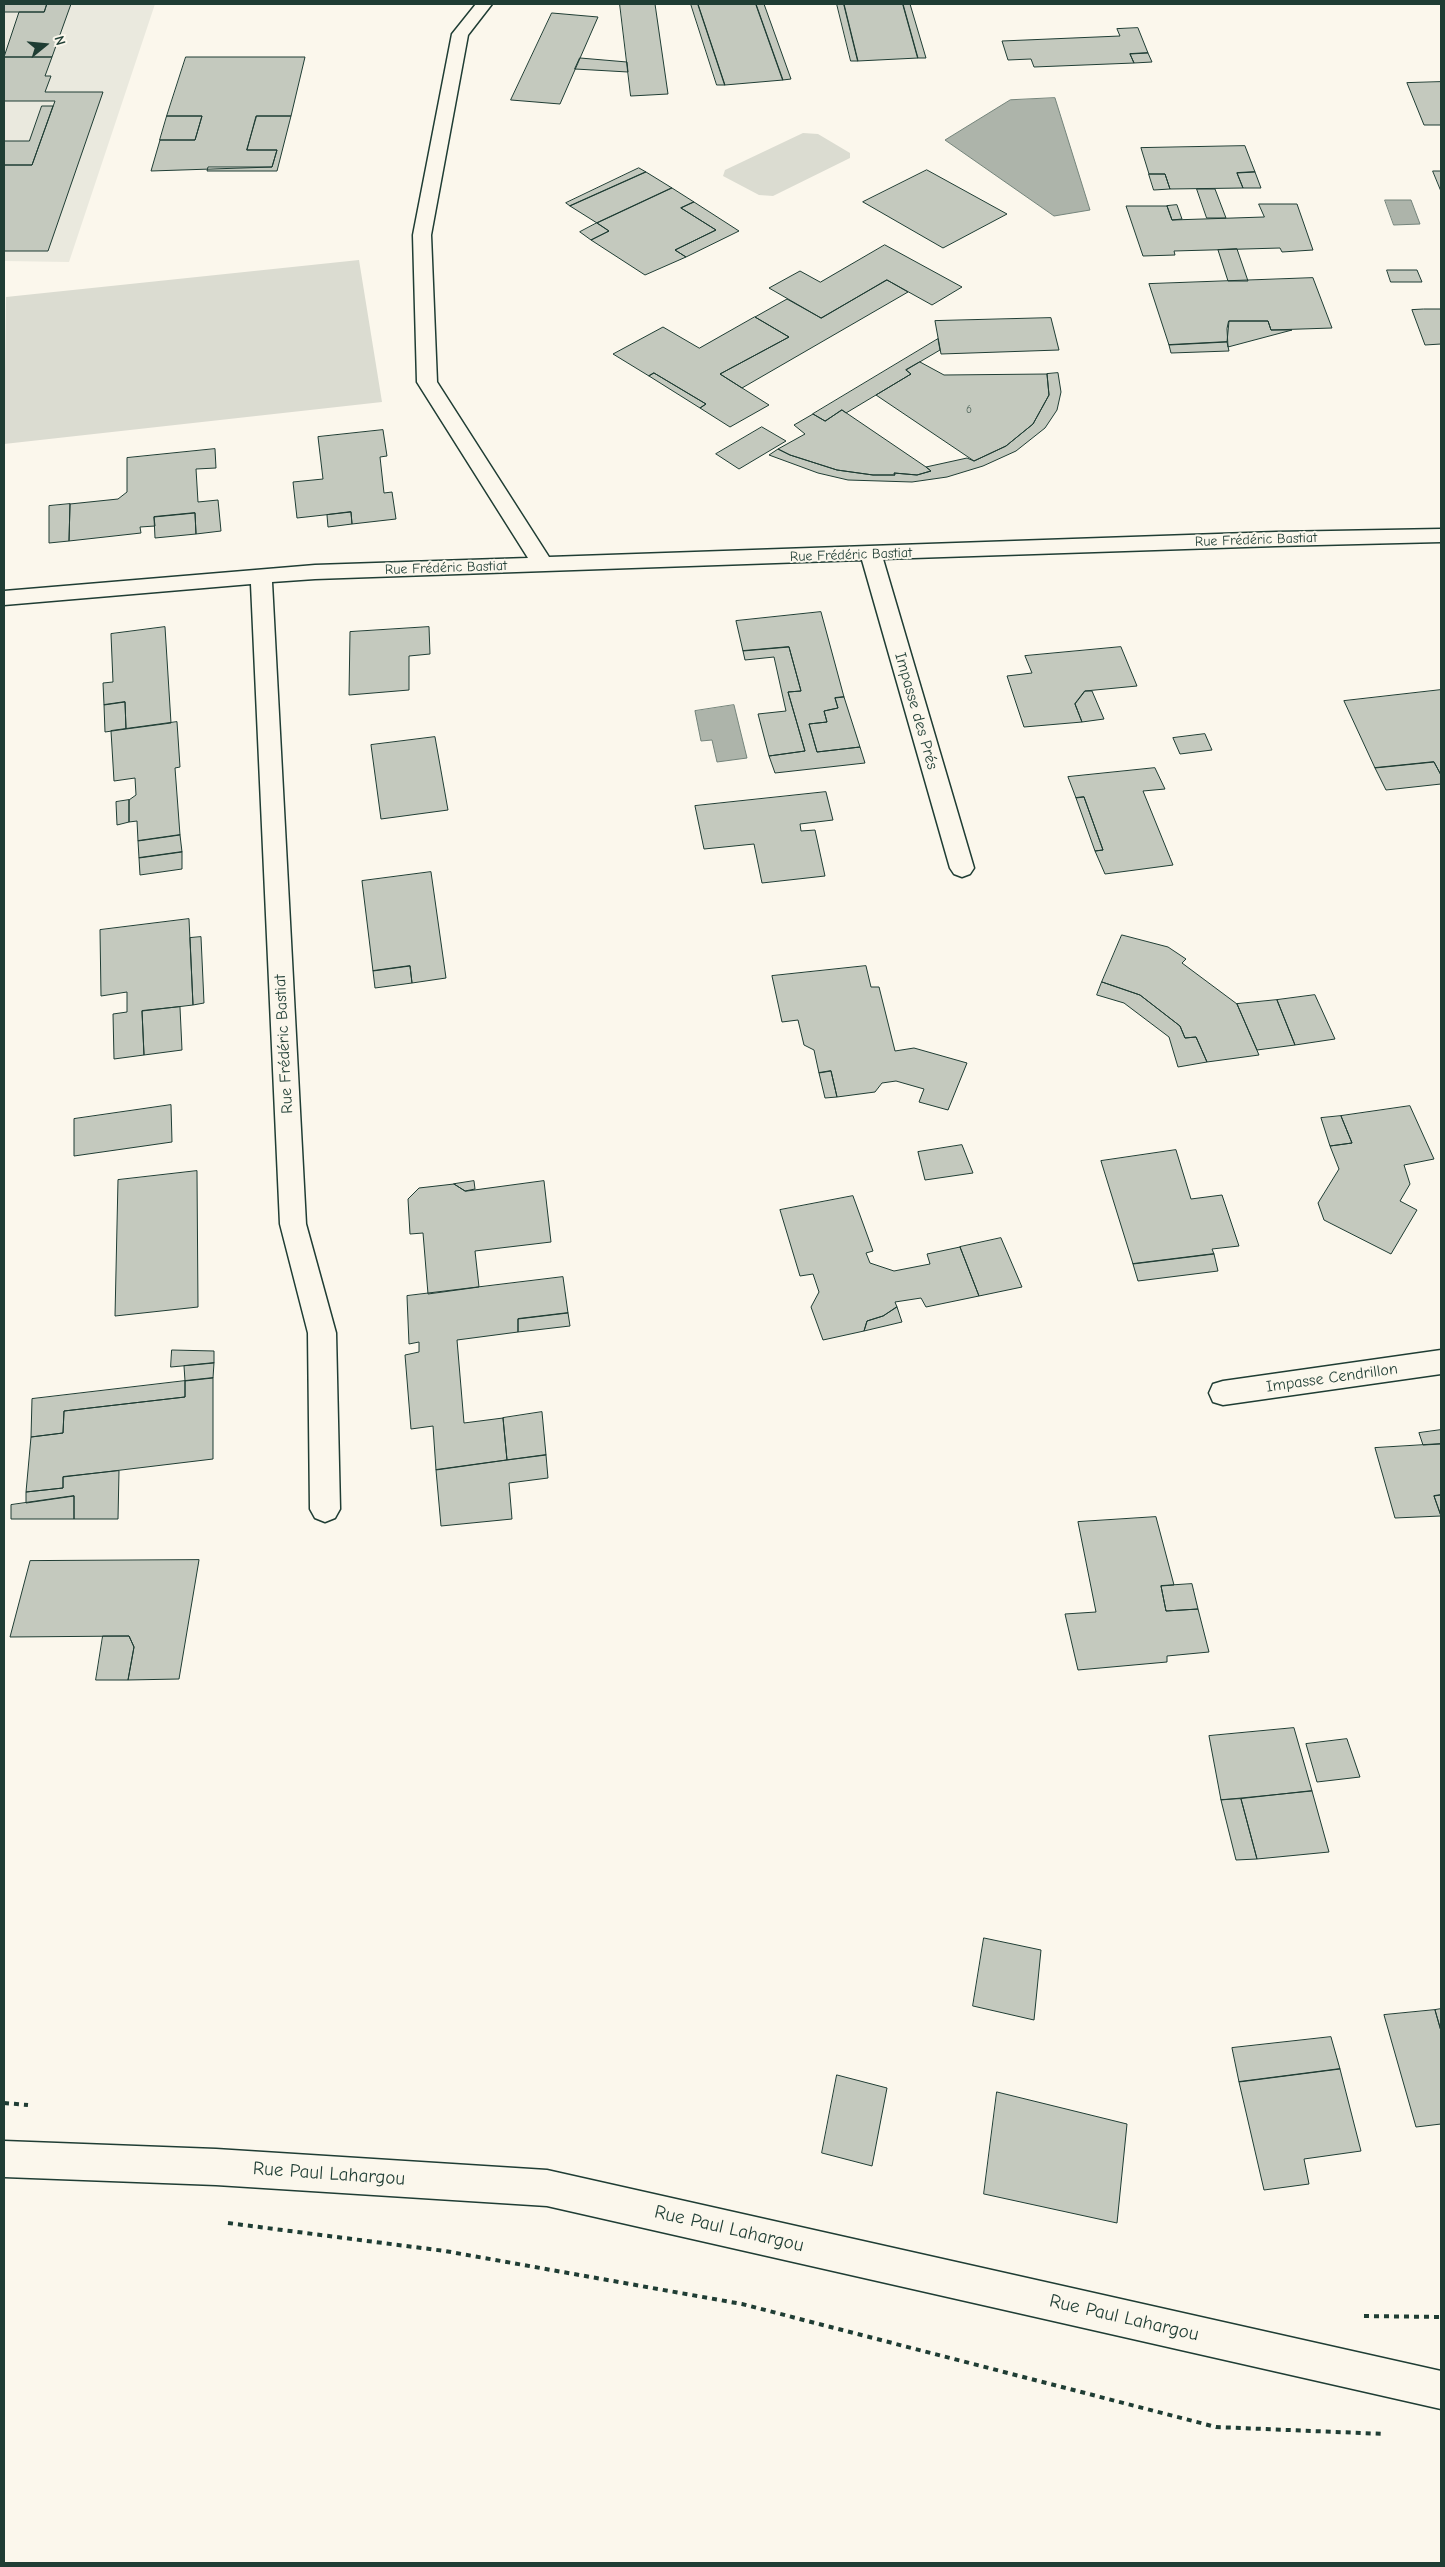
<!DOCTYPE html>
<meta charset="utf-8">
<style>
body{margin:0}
#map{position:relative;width:1445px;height:2567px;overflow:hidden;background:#fbf7ec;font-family:"Comic Neue",sans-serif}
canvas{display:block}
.frame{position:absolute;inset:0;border:5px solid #1f3d34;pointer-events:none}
.north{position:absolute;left:20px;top:20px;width:50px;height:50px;-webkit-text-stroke:4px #fbf7ec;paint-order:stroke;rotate:73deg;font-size:14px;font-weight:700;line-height:20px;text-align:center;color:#1f3d34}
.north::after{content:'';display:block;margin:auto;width:18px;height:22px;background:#1f3d34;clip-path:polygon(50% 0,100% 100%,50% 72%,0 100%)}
</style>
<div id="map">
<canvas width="1445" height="2567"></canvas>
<div class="frame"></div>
<div class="north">N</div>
</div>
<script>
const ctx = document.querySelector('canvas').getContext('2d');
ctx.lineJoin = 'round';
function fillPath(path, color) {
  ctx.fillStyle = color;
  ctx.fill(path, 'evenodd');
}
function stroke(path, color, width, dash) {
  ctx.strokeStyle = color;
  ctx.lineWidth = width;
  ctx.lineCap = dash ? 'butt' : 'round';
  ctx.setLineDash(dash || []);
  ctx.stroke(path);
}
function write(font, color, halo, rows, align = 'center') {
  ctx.font = font + ' "Comic Neue",sans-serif';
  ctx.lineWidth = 4;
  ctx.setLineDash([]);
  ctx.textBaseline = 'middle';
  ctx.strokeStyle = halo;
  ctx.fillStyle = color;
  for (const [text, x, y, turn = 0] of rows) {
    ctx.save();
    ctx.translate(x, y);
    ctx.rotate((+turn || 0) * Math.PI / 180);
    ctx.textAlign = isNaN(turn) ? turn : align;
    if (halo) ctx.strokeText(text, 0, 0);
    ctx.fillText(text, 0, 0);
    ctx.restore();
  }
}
const built = new Path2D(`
 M 4,4 L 155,4 L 69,262 L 4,261 Z`);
const green = new Path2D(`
 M 803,133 L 818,134 L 850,153 L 850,158 L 773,196 L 759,195 L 723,176 L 725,170 Z
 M 359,260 L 382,402 L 4,444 L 6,297 Z`);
const water = new Path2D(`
 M 1055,98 L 1090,210 L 1054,216 L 945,140 L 1010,100 Z
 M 1385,200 L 1411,200 L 1420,224 L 1394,225 Z
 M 734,705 L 747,758 L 717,762 L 712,740 L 701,741 L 695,711 Z`);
const building = new Path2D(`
 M 4,4 L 47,4 L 44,12 L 4,12 Z
 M 47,4 L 71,4 L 52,57 L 4,57 L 19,12 L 44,12 Z
 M 620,4 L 655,4 L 668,94 L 631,96 Z
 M 691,4 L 698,4 L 725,85 L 717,85 Z
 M 698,4 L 756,4 L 783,80 L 725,85 Z
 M 756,4 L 764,4 L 791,79 L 783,80 Z
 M 837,4 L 844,4 L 858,61 L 851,61 Z
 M 844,4 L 903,4 L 918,58 L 858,61 Z
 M 903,4 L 910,4 L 926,58 L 918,58 Z
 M 552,13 L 598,17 L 560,104 L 511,100 Z
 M 1138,28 L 1148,53 L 1130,54 L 1134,63 L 1034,67 L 1031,59 L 1008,60 L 1002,41 L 1120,36 L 1117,29 Z
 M 1148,53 L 1152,62 L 1134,63 L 1130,54 Z
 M 4,57 L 52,57 L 45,76 L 51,76 L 45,92 L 103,92 L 48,251 L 4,251 L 4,165 L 32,165 L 55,101 L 4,101 Z
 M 186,57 L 305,57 L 291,116 L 256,116 L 247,150 L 277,150 L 272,167 L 151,171 L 160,140 L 195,140 L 202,116 L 167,116 Z
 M 580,58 L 627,62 L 628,72 L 575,69 Z
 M 1441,82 L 1441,125 L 1424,125 L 1407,83 Z
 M 42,106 L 53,106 L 32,165 L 4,165 L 4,141 L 29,141 Z
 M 167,116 L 202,116 L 195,140 L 160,140 Z
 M 257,116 L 291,116 L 277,171 L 207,171 L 208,167 L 272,167 L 277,150 L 247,150 Z
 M 1245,146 L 1255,172 L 1237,173 L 1243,188 L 1170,189 L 1165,174 L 1149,174 L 1141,148 Z
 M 639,168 L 646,172 L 570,206 L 566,203 Z
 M 927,170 L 1007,214 L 943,248 L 863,202 Z
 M 1433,171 L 1441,171 L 1441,191 Z
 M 646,172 L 672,188 L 597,223 L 570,206 Z
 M 1255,172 L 1261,188 L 1243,188 L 1237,173 Z
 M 1149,174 L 1165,174 L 1170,189 L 1154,190 Z
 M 672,188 L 694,202 L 681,208 L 716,230 L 675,250 L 686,257 L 645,275 L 591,240 L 609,231 L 597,223 Z
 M 1197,189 L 1215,189 L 1226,218 L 1207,218 Z
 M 694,202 L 739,231 L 686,257 L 675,250 L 716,230 L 681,208 Z
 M 1259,204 L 1297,204 L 1313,250 L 1282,252 L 1280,248 L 1174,251 L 1175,255 L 1143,256 L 1126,206 L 1167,206 L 1172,220 L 1264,217 Z
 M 1177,205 L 1182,219 L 1172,220 L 1167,206 Z
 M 597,223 L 609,231 L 591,240 L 580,232 Z
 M 885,245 L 962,287 L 932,305 L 887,280 L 821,318 L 769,288 L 800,271 L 820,282 Z
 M 1237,249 L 1248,281 L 1228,281 L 1218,250 Z
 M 1387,270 L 1417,270 L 1422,282 L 1391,282 Z
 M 1313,278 L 1332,328 L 1271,330 L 1268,321 L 1229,321 L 1227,342 L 1169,345 L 1149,284 Z
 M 887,280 L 908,292 L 742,388 L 720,374 L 789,337 L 755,317 L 787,299 L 821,318 Z
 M 1424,309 L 1441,309 L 1441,344 L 1425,345 L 1412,310 Z
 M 755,317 L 789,337 L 720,374 L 769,405 L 730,427 L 700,408 L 706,404 L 654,373 L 649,376 L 613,354 L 663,327 L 699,348 Z
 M 1051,318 L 1059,350 L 941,354 L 935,321 Z
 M 1229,321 L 1268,321 L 1271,330 L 1292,330 L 1228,347 L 1227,329 Z
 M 938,339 L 940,350 L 906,370 L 911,374 L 846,413 L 842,410 L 825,421 L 813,414 Z
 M 1227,342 L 1229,351 L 1171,353 L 1169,345 Z
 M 920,362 L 944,375 L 1047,374 L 1049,395 L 1033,424 L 1006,446 L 974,461 L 876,395 L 911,374 L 906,370 Z
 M 654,373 L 706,404 L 700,408 L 649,376 Z
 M 1058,373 L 1061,392 L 1057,410 L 1045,428 L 1016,451 L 983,466 L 947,477 L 912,482 L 848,480 L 818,473 L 769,455 L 778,449 L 790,455 L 837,470 L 873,475 L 895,475 L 894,473 L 917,475 L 931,471 L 926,467 L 967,458 L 974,461 L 1006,446 L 1033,424 L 1049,395 L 1047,374 Z
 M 842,410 L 926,467 L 931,471 L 917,475 L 894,473 L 895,475 L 873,475 L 837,470 L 790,455 L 778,449 L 805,434 L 794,425 L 813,414 L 825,421 Z
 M 762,427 L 786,441 L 739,469 L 716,454 Z
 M 383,430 L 387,456 L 380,457 L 384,493 L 392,492 L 396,519 L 352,524 L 351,512 L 297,518 L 293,482 L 323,479 L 318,437 Z
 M 215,449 L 216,468 L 196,469 L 198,502 L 218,500 L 221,531 L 196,534 L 195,513 L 154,517 L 155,526 L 140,527 L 141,533 L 69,541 L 70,504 L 118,499 L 127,492 L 127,458 Z
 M 70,504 L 69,541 L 49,543 L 49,506 Z
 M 351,512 L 352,524 L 328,527 L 327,515 Z
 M 195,513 L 196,534 L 155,538 L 154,517 Z
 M 821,612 L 844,697 L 835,698 L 838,708 L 824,711 L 827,722 L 809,724 L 817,752 L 860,747 L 865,763 L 775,773 L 769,756 L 805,751 L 788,692 L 801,691 L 789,647 L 743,651 L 736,621 Z
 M 165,627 L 171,723 L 126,729 L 125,702 L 104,705 L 103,683 L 113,682 L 111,634 Z
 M 429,627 L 430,654 L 409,656 L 409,690 L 349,695 L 350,632 Z
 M 789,647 L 801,691 L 788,692 L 805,751 L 769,756 L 758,714 L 786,711 L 774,657 L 745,660 L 743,651 Z
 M 1121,647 L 1137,686 L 1085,691 L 1075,704 L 1082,722 L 1024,727 L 1007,676 L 1032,673 L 1025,656 Z
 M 1441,690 L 1441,775 L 1434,762 L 1375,768 L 1344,701 Z
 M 1085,691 L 1092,691 L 1104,719 L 1082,722 L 1075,704 Z
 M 844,697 L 860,747 L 817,752 L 809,724 L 827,722 L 824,711 L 838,708 L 835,698 Z
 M 125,702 L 126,729 L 105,732 L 104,705 Z
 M 177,722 L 180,767 L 175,768 L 180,835 L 138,841 L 137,821 L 129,822 L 129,800 L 136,795 L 135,778 L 114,781 L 111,731 Z
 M 1205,734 L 1212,750 L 1180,754 L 1173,738 Z
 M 435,737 L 448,810 L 381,819 L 371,745 Z
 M 1434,762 L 1441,775 L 1441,784 L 1386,790 L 1375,768 Z
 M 1155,768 L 1165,789 L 1143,791 L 1173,865 L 1105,874 L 1095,851 L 1103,850 L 1084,797 L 1076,798 L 1068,777 Z
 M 826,792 L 833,820 L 800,824 L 801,831 L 815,830 L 825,876 L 762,883 L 754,844 L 704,849 L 695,806 Z
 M 1084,797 L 1103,850 L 1095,851 L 1076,798 Z
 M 129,800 L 129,822 L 117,825 L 116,802 Z
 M 180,835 L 182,852 L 139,858 L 138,841 Z
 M 182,852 L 182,869 L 140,875 L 139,858 Z
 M 431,872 L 446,978 L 412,983 L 410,966 L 373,971 L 362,881 Z
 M 189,919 L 193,1005 L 142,1011 L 144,1055 L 114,1059 L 113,1014 L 127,1012 L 127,992 L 101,996 L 100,930 Z
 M 1122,935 L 1168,947 L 1186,959 L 1182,963 L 1237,1004 L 1259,1055 L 1207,1062 L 1196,1037 L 1185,1038 L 1180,1026 L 1140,995 L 1102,982 Z
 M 201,937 L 204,1003 L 193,1005 L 190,938 Z
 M 410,966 L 412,983 L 375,988 L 373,971 Z
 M 866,966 L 871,987 L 879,987 L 895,1051 L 914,1048 L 967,1063 L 948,1110 L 919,1102 L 924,1089 L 896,1081 L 882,1083 L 875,1092 L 837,1097 L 831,1071 L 819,1073 L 814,1050 L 804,1045 L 798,1020 L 782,1022 L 772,976 Z
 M 1102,982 L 1140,995 L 1180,1026 L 1185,1038 L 1196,1037 L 1207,1062 L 1178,1067 L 1169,1037 L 1124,1003 L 1097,995 Z
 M 1315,995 L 1335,1039 L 1295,1045 L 1277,1000 Z
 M 1277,1000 L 1295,1045 L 1257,1050 L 1237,1004 Z
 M 180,1007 L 182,1050 L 144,1055 L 142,1011 Z
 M 831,1071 L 837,1097 L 825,1098 L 819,1073 Z
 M 171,1105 L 172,1142 L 74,1156 L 74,1119 Z
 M 1410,1106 L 1434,1159 L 1404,1165 L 1410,1184 L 1400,1201 L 1417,1210 L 1391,1254 L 1324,1220 L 1318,1203 L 1339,1169 L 1330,1146 L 1352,1143 L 1341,1116 Z
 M 1341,1116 L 1352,1143 L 1330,1146 L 1321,1118 Z
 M 962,1145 L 973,1173 L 925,1180 L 918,1152 Z
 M 1176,1150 L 1191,1199 L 1222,1195 L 1239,1246 L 1212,1249 L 1214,1254 L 1133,1264 L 1101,1161 Z
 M 197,1171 L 198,1307 L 115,1316 L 118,1180 Z
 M 474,1181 L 475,1189 L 465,1191 L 454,1184 Z
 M 544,1181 L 551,1242 L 475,1251 L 479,1287 L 428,1294 L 423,1233 L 410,1234 L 408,1199 L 419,1188 L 454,1184 L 465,1191 Z
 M 853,1196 L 873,1251 L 866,1253 L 870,1263 L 894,1271 L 930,1264 L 927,1254 L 960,1247 L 979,1296 L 926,1307 L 921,1298 L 895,1302 L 897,1307 L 883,1316 L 867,1321 L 864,1331 L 823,1340 L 811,1307 L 819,1292 L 813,1274 L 800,1276 L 780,1210 Z
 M 1001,1238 L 1022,1287 L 979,1296 L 960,1247 Z
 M 1214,1254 L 1218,1271 L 1138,1281 L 1133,1264 Z
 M 563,1277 L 568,1313 L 518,1319 L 518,1332 L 457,1340 L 464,1423 L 503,1418 L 507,1460 L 436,1470 L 433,1426 L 411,1429 L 405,1355 L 419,1352 L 419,1342 L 409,1344 L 407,1296 Z
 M 897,1307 L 902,1322 L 864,1331 L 867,1321 L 883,1316 Z
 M 568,1313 L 570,1326 L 518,1332 L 518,1319 Z
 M 172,1350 L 214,1351 L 214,1363 L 171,1367 Z
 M 214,1363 L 213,1378 L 185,1381 L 184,1366 Z
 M 213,1378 L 213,1459 L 63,1477 L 63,1488 L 26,1492 L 31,1437 L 63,1433 L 64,1411 L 185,1397 L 185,1381 Z
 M 185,1381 L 185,1397 L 64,1411 L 63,1433 L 31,1437 L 32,1399 Z
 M 542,1412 L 546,1455 L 507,1460 L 503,1418 Z
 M 1441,1430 L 1441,1444 L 1423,1445 L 1419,1433 Z
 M 1441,1444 L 1441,1495 L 1434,1496 L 1441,1516 L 1395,1518 L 1375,1448 Z
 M 546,1455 L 548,1478 L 509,1483 L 512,1519 L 441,1526 L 436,1470 Z
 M 119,1471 L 118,1519 L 74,1519 L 74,1496 L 26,1503 L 26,1492 L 63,1488 L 63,1477 Z
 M 1441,1495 L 1441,1516 L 1434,1496 Z
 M 74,1496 L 74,1519 L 11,1519 L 11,1505 Z
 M 1156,1517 L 1174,1585 L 1161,1586 L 1166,1611 L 1198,1609 L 1209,1652 L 1167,1656 L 1167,1662 L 1078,1670 L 1065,1614 L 1096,1612 L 1078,1522 Z
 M 199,1560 L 179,1679 L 128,1680 L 134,1647 L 129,1636 L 10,1637 L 30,1561 Z
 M 1192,1584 L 1198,1609 L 1166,1611 L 1161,1586 Z
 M 103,1636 L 129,1636 L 134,1647 L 128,1680 L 96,1680 Z
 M 1294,1728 L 1312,1791 L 1221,1800 L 1209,1736 Z
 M 1347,1739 L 1360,1777 L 1317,1782 L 1306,1744 Z
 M 1312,1791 L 1329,1852 L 1257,1859 L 1241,1799 Z
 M 1241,1799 L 1257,1859 L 1236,1860 L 1221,1800 Z
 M 984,1938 L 1041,1950 L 1034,2020 L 973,2006 Z
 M 1441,2009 L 1441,2031 L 1435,2010 Z
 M 1435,2010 L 1441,2031 L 1441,2124 L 1416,2127 L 1384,2015 Z
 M 1331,2037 L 1340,2069 L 1239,2082 L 1232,2048 Z
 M 1340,2069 L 1361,2151 L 1304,2159 L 1309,2184 L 1264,2190 L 1239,2082 Z
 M 837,2075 L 887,2088 L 872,2166 L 822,2153 Z
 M 997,2092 L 1127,2124 L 1117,2223 L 984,2194 Z`);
const path = new Path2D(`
 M 4,2103 L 28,2105
 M 228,2223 L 445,2251 L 742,2304 L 1216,2427 L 1385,2434
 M 1364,2316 L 1441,2317`);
const minor = new Path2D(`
 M 476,4 L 492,4 L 468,35 L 431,235 L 437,382 L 549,557 L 1276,532 L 1441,529 L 1441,542 L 1276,546 L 883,559 L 974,868 L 970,874 L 962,877 L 954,874 L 950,868 L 862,560 L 315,579 L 272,582 L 306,1224 L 336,1333 L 340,1509 L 335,1518 L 325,1522 L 315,1518 L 310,1509 L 308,1333 L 280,1224 L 251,584 L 4,605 L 4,591 L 315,565 L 528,558 L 417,382 L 413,235 L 452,34 Z
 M 1441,1350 L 1441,1374 L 1223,1405 L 1213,1402 L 1209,1393 L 1213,1384 L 1223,1381 Z
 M 4,2141 L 216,2149 L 547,2170 L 1441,2371 L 1441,2409 L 547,2206 L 216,2185 L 4,2177 Z`);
const farNumbernames = [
 ["6",969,410]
];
const farStreetnames = [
 ["Rue Frédéric Bastiat",1256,540,-2],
 ["Rue Frédéric Bastiat",851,555,-2],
 ["Rue Frédéric Bastiat",446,568,-2]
];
const streetNames = [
 ["Impasse des Prés",916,711,74],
 ["Rue Frédéric Bastiat",284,1044,-93],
 ["Impasse Cendrillon",1332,1378,-8]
];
const nearStreetnames = [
 ["Rue Paul Lahargou",329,2174,4],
 ["Rue Paul Lahargou",729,2229,13],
 ["Rue Paul Lahargou",1124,2318,13]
];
fillPath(built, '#eae9de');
fillPath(green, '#dbdcd1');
fillPath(water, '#adb4aa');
stroke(water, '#74847b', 1);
fillPath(building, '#c4c9be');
stroke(building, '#1f3d34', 1);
stroke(minor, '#1f3d34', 3);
stroke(path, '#1f3d34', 4, [5, 5]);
fillPath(minor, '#fbf7ec');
write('11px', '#486056', null, farNumbernames);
write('14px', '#1f3d34', '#fbf7ec', farStreetnames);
write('16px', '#1f3d34', '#fbf7ec', streetNames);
write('19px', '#1f3d34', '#fbf7ec', nearStreetnames);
</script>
